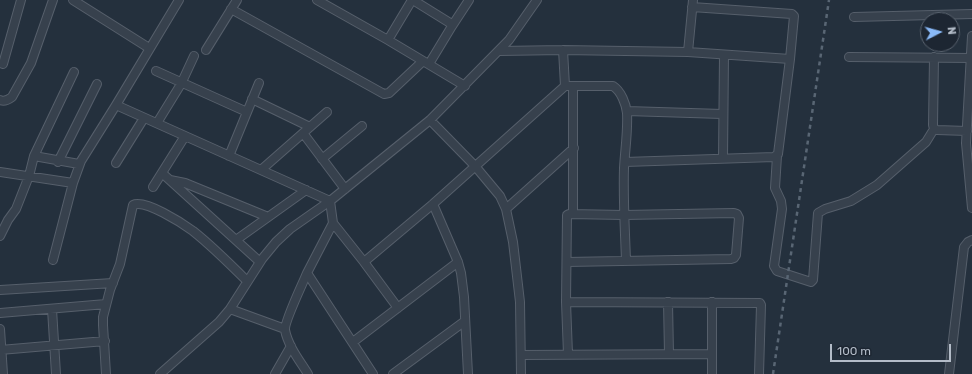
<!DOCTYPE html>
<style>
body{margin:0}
#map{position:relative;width:972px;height:374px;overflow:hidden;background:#24303d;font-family:Rubik,sans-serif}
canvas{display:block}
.north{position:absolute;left:920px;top:12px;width:40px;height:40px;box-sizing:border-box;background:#1d2632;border:1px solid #59626e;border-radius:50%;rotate:84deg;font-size:11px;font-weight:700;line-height:16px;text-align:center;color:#b3bcc8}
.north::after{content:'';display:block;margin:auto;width:14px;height:18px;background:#89b9f8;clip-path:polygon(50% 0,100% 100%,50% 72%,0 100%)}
.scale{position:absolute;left:830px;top:344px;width:121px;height:18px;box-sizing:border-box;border:2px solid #b3bcc8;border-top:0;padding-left:5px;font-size:12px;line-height:14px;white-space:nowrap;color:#b3bcc8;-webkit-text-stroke:3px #1d2632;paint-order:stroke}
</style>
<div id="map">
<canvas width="972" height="374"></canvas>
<div class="north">N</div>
<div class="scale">100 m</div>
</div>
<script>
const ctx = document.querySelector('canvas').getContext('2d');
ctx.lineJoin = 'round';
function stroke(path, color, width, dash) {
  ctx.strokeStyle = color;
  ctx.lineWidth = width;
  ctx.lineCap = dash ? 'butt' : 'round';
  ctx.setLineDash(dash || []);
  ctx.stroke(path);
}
const minor = new Path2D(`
 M 73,0 L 149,48
 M 317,0 L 388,40 L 465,86
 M 413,0 L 450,23 L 452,26 L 429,64
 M 231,9 L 384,94 L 389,93 L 423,61
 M 854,17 L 972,14
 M 452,26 L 469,0
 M 972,36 L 966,143 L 972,208
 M 388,40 L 412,0
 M 206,50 L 237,0
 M 563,50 L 565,86
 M 499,51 L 563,50 L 688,52 L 790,59
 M 688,52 L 693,0
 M 849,57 L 972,58
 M 934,57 L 933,125 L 934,129 L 937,130 L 967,131
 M 3,64 L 21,0
 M 156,71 L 247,112
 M 573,86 L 573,214
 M 252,99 L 310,127
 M 0,100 C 4,102 8,100 12,97 L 31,63 L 53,0
 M 116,105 L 330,201 L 430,120 L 509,40 L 537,0
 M 627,111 L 722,114
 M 430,120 L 475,166 L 500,196 L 506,209 L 513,242 L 520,302 L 521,374
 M 157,123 L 181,84 L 194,56
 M 303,133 L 345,189
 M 34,156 L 79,164
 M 229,156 L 259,83
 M 777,156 L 775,188 L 781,201 L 782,209 L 774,266 L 777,271 L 811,282 L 813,280 L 818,213 L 825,209 L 851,201 L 877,185 L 926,142 L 934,129
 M 723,158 L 724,55
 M 322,159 L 362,126
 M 58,162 L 97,84
 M 625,162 L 774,157 L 778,154 L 790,59 L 794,16 L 792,14 L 692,7
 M 116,163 L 144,118
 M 261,170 L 327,112
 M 0,172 L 73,183
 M 162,173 L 260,262
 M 170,180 L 185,183 L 268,217
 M 153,187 L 185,136
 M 433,204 L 458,262 L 461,273 L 464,297 L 468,374
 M 506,209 L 574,148
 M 0,236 L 8,220 L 16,209 L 29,176 L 34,156 L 74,72
 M 236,240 L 306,190
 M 53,260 L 73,183 L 81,161 L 116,105 L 179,0
 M 364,262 L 433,204 L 565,86 L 613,86 C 621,91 626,104 627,113 C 628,131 625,150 624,168 C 623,199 625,230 626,261
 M 567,262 L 731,259 L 734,258 L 736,255 L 739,218 L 737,214 L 734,213 L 624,215 L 569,214 L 567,215 L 566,302 L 568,354
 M 307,273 C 303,283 284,322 285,330 C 288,346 300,361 308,374
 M 0,290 L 113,283
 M 566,302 L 760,303 L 761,305 L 759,374
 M 668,302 L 669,354
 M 52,309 L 56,374
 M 230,309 L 285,329
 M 0,313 L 106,304
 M 0,329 L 3,374
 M 353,342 L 458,262
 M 0,350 L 105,341
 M 521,355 L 711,354
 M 106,374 L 103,325 L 103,317 L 110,290 L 120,264 L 133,205 C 145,199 182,223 193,231 C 212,246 230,264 247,281
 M 160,374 L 219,322 L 230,309 L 262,259 L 276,242 L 290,229 L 330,201 L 333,223
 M 275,374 L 291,346
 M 373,374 L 307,273 L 333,223 L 364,262 L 398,308
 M 393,374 L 465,321
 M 712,374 L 712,302
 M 949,374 L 964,247 L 968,242 L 972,240`);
const rail = new Path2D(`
 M 773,374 L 829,0`);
stroke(minor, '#565f6b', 10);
stroke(minor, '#37414d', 8);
stroke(rail, '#596674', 2.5, [4, 4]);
</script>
